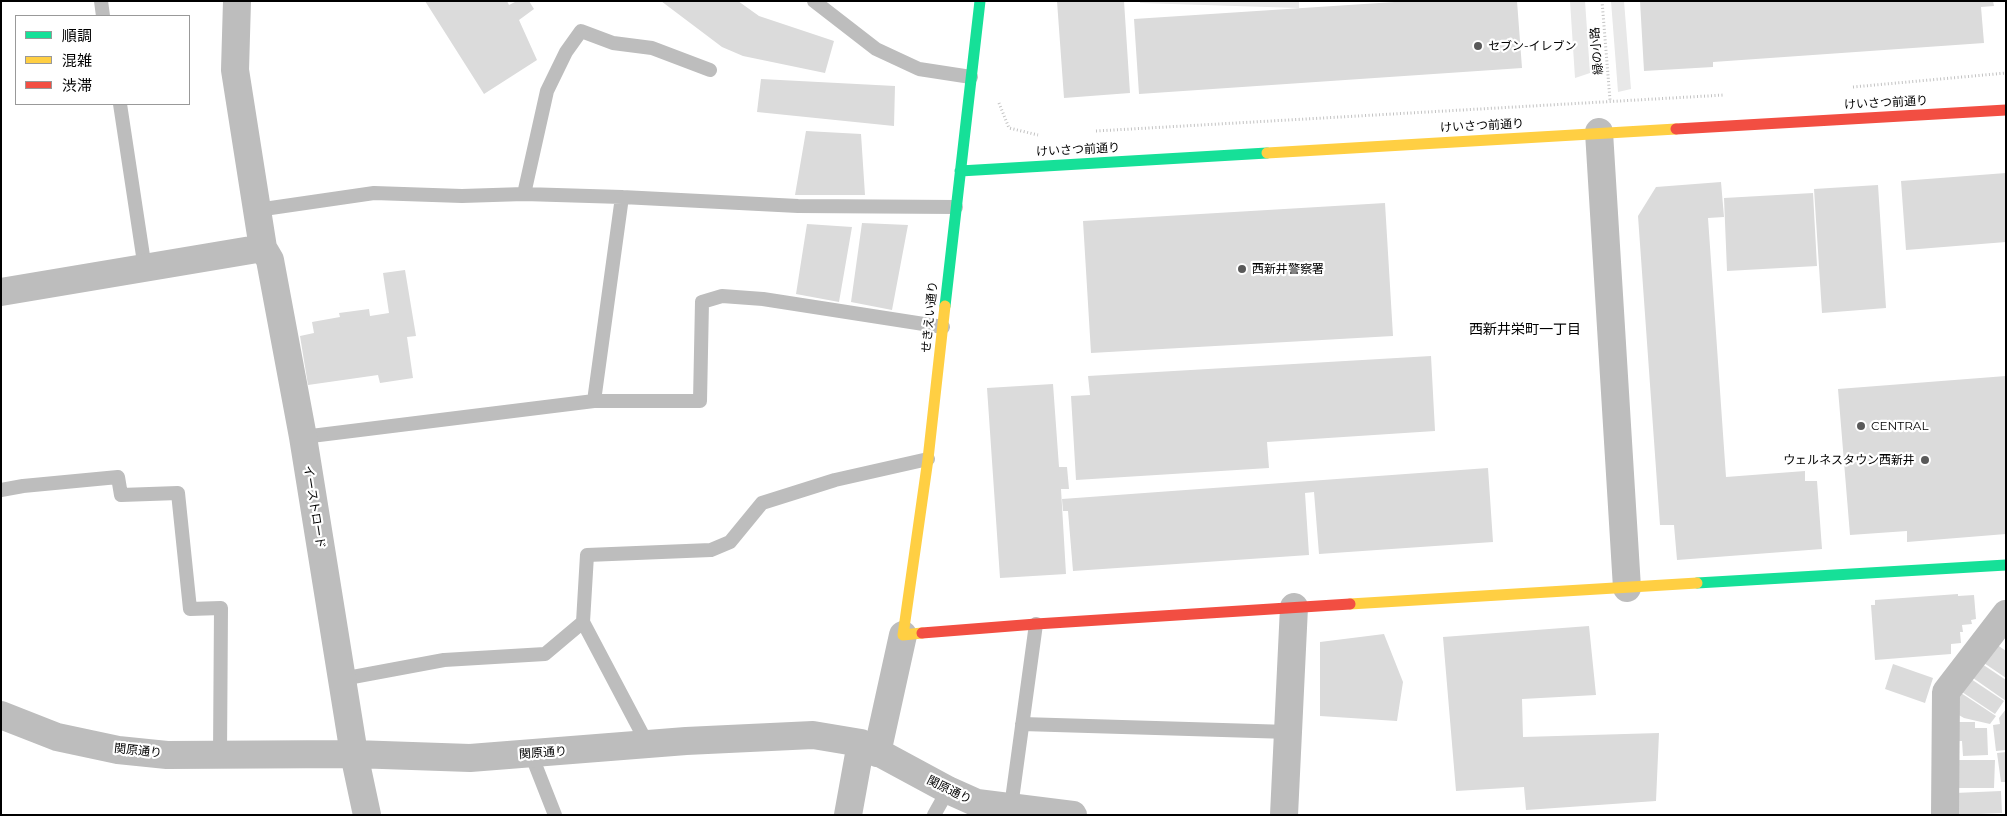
<!DOCTYPE html>
<meta charset="utf-8">
<style>
body{margin:0}
#map{position:relative;width:2007px;height:816px;overflow:hidden;background:#fff;font-family:Montserrat,"Noto Sans JP",sans-serif}
canvas{display:block}
.frame{position:absolute;inset:0;border:2px solid #000;pointer-events:none}
.legend{position:absolute;left:15px;top:15px;width:175px;height:90px;box-sizing:border-box;background:#fff;border:1px solid #999;margin:0;padding:6px 9px;list-style:none;font-size:15px;color:#000}
.legend li{display:flex;align-items:center;gap:10px;height:25px}
.legend b{width:25px;border:1px solid #999}
</style>
<div id="map">
<canvas width="2007" height="816"></canvas>
<div class="frame"></div>
<ul class="legend">
<li><b style="height:6px;background:#16e098"></b>順調</li>
<li><b style="height:6px;background:#ffcf43"></b>混雑</li>
<li><b style="height:6px;background:#f24e42"></b>渋滞</li>
</ul>
</div>
<script>
const ctx = document.querySelector('canvas').getContext('2d');
ctx.lineJoin = 'round';
function fillPath(path, color) {
  ctx.fillStyle = color;
  ctx.fill(path, 'evenodd');
}
function stroke(path, color, width, dash) {
  ctx.strokeStyle = color;
  ctx.lineWidth = width;
  ctx.lineCap = dash ? 'butt' : 'round';
  ctx.setLineDash(dash || []);
  ctx.stroke(path);
}
function write(font, color, halo, rows, align = 'center') {
  ctx.font = font + ' Montserrat,"Noto Sans JP",sans-serif';
  ctx.lineWidth = 4.5;
  ctx.setLineDash([]);
  ctx.textBaseline = 'middle';
  ctx.strokeStyle = halo;
  ctx.fillStyle = color;
  for (const [text, x, y, turn = 0] of rows) {
    ctx.save();
    ctx.translate(x, y);
    ctx.rotate((+turn || 0) * Math.PI / 180);
    ctx.textAlign = isNaN(turn) ? turn : align;
    if (halo) ctx.strokeText(text, 0, 0);
    ctx.fillText(text, 0, 0);
    ctx.restore();
  }
}
const green = new Path2D(`
 M 1140,1 L 1299,1 L 1299,8 L 1140,3 Z
 M 1570,1 L 1585,1 L 1590,73 L 1575,78 Z
 M 1611,1 L 1624,1 L 1631,89 L 1618,92 Z`);
const building = new Path2D(`
 M 425,1 L 507,1 L 509,5 L 517,1 L 529,1 L 534,9 L 519,20 L 537,60 L 484,94 Z
 M 661,1 L 738,1 L 759,16 L 834,41 L 825,73 L 743,56 L 722,47 Z
 M 1057,1 L 1124,1 L 1130,93 L 1064,98 Z
 M 1410,1 L 1517,1 L 1522,68 L 1139,94 L 1134,19 Z
 M 1640,1 L 1993,1 L 1994,6 L 1981,7 L 1984,43 L 1713,62 L 1713,67 L 1644,71 Z
 M 761,79 L 895,86 L 894,126 L 757,112 Z
 M 806,131 L 861,134 L 865,195 L 795,195 Z
 M 2006,173 L 2006,242 L 1906,250 L 1901,181 Z
 M 1721,182 L 1724,217 L 1708,218 L 1726,477 L 1805,471 L 1805,481 L 1817,481 L 1822,549 L 1677,560 L 1674,525 L 1660,525 L 1638,216 L 1656,187 Z
 M 1878,185 L 1886,308 L 1822,313 L 1814,189 Z
 M 1813,193 L 1817,266 L 1727,271 L 1724,198 Z
 M 1385,203 L 1393,336 L 1091,353 L 1083,221 Z
 M 862,223 L 908,225 L 892,310 L 851,302 Z
 M 807,224 L 852,227 L 839,302 L 796,294 Z
 M 405,270 L 416,336 L 407,337 L 413,378 L 380,383 L 378,375 L 308,385 L 300,336 L 314,333 L 312,322 L 340,317 L 339,313 L 369,309 L 370,316 L 389,313 L 383,273 Z
 M 1431,356 L 1435,431 L 1267,442 L 1269,468 L 1076,480 L 1071,396 L 1090,395 L 1088,376 Z
 M 2006,376 L 2006,534 L 1907,542 L 1907,531 L 1850,535 L 1838,389 Z
 M 1053,384 L 1059,467 L 1067,467 L 1069,489 L 1061,489 L 1066,574 L 1000,578 L 987,388 Z
 M 1488,468 L 1493,542 L 1319,554 L 1314,492 L 1305,493 L 1309,555 L 1073,571 L 1068,511 L 1063,511 L 1062,499 Z
 M 1958,594 L 1958,596 L 1974,595 L 1976,619 L 1971,620 L 1972,624 L 1962,625 L 1963,632 L 1960,632 L 1961,643 L 1951,644 L 1951,654 L 1875,660 L 1871,605 L 1875,605 L 1875,600 Z
 M 1589,626 L 1596,695 L 1522,699 L 1523,737 L 1659,733 L 1656,801 L 1526,810 L 1524,787 L 1456,791 L 1443,637 Z
 M 1384,634 L 1403,682 L 1397,721 L 1320,716 L 1320,642 Z
 M 1996,644 L 2006,651 L 2006,678 L 1984,663 Z
 M 1893,664 L 1933,678 L 1925,703 L 1885,689 Z
 M 1982,664 L 2006,680 L 2006,701 L 1973,678 Z
 M 1971,679 L 2004,701 L 1995,714 L 1962,692 Z
 M 1961,693 L 1996,716 L 1990,724 L 1964,718 L 1950,710 Z
 M 2006,709 L 2006,750 L 1996,751 L 1993,725 L 2000,724 L 1999,718 Z
 M 1955,722 L 1975,722 L 1975,728 L 1987,728 L 1988,755 L 1963,756 L 1962,741 L 1956,741 Z
 M 2006,752 L 2006,782 L 2001,782 L 1997,753 Z
 M 1956,760 L 1995,760 L 1994,788 L 1956,788 Z
 M 2001,791 L 2002,813 L 1956,815 L 1955,793 Z`);
const path = new Path2D(`
 M 1602,1 L 1610,100
 M 1853,87 L 2006,73
 M 999,103 L 1009,128 L 1038,135
 M 1096,131 L 1724,95`);
const lane = new Path2D(`
 M 101,1 L 103,16
 M 814,1 L 876,49 L 919,69 L 971,77
 M 120,104 L 145,269
 M 524,194 L 547,91 L 566,52 L 581,31 L 613,43 L 652,48 L 710,70
 M 257,210 L 374,193 L 462,196 L 524,194 L 622,197 L 798,206 L 956,207
 M 594,401 L 622,197
 M 303,437 L 594,401 L 700,401 L 702,302 L 722,296 L 763,299 L 943,327
 M 1,490 L 23,486 L 118,477 L 121,495 L 178,493 L 190,609 L 221,608 L 220,754
 M 342,679 L 444,660 L 545,654 L 583,622
 M 1022,724 L 1289,732
 M 648,745 L 583,622 L 587,555 L 711,550 L 730,542 L 762,503 L 835,480 L 928,459
 M 531,754 L 555,815
 M 1011,807 L 1036,624
 M 934,815 L 948,790`);
const street = new Path2D(`
 M 237,1 L 235,70 L 263,248 L 270,260 L 303,437 L 354,754 L 367,815
 M 1599,132 L 1627,588
 M 1,292 L 263,248
 M 1,715 L 57,737 L 118,750 L 167,755 L 354,754 L 470,758 L 686,741 L 813,735 L 861,743 L 948,790 L 977,803 L 1073,815
 M 877,753 L 903,635
 M 848,815 L 861,743
 M 1284,815 L 1294,607
 M 1945,815 L 1946,692 L 2006,614`);
const fast = new Path2D(`
 M 960,171 L 1267,153
 M 945,306 L 980,1
 M 1697,583 L 2006,565`);
const slow = new Path2D(`
 M 1267,153 L 1676,129
 M 1350,604 L 1697,583
 M 922,633 L 903,635 L 928,459 L 945,306`);
const jam = new Path2D(`
 M 1676,129 L 2006,110
 M 922,633 L 1036,624 L 1350,604`);
const markers = [
 [1478,46,5,"#595959"],
 [1242,269,5,"#595959"],
 [1861,426,5,"#595959"],
 [1925,460,5,"#595959"]
];
const poiNames = [
 ["セブン-イレブン",1488,46],
 ["西新井警察署",1252,269],
 ["CENTRAL",1871,426],
 ["ウェルネスタウン西新井",1915,460,"right"]
];
const streetNames = [
 ["緑の小路",1597,51,-95],
 ["けいさつ前通り",1886,103,-3],
 ["けいさつ前通り",1482,126,-3],
 ["けいさつ前通り",1078,150,-3],
 ["せきえい通り",930,317,-84],
 ["イーストロード",314,507,81],
 ["関原通り",138,751,6],
 ["関原通り",543,753,-4],
 ["関原通り",949,790,26]
];
const neighbourhoodNames = [
 ["西新井栄町一丁目",1525,330]
];
fillPath(green, '#e8e8e8');
fillPath(building, '#dbdbdb');
stroke(path, '#c2c2c2', 3, [1, 2.5]);
stroke(lane, '#bdbdbd', 14);
stroke(street, '#bdbdbd', 28);
stroke(fast, '#16e098', 11);
stroke(slow, '#ffcf43', 11);
stroke(jam, '#f24e42', 11);
for (const [x, y, r, color] of markers) {
  const dot = new Path2D();
  dot.arc(x, y, r, 0, 2 * Math.PI);
  ctx.fillStyle = color;
  ctx.fill(dot);
  stroke(dot, '#fff', 2);
}
write('12px', '#000', '#fff', poiNames, 'left');
write('12px', '#000', '#fff', streetNames);
write('14px', '#000', '#fff', neighbourhoodNames);
</script>
